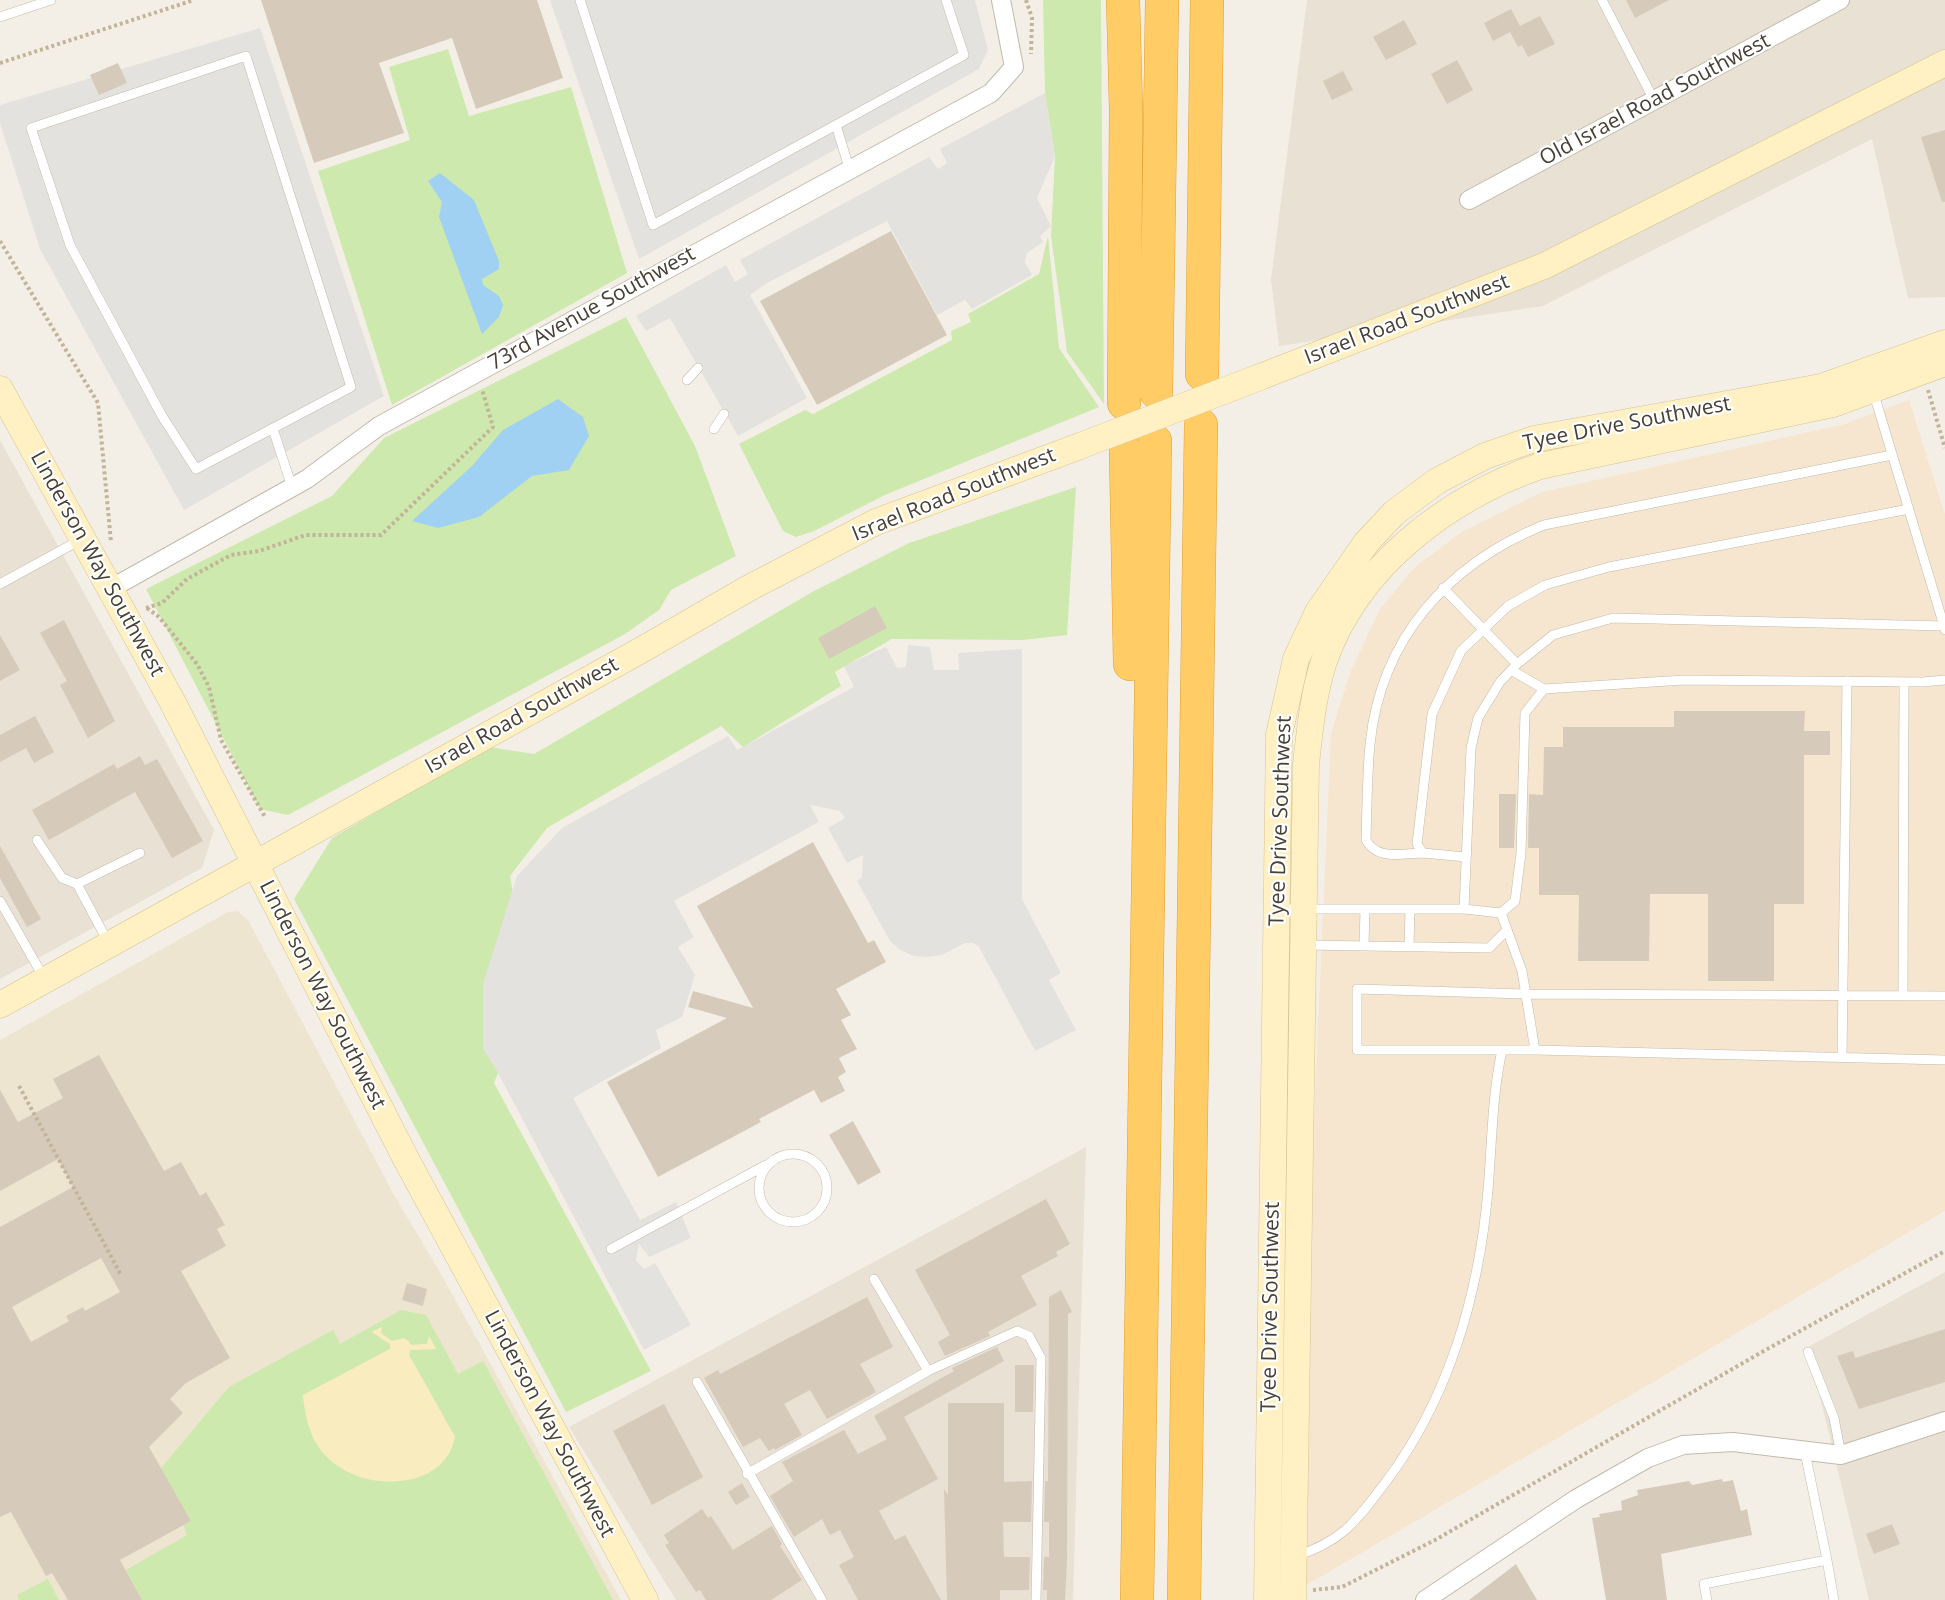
<!DOCTYPE html>
<style>
body{margin:0}
canvas{display:block;background:#f4efe6}
</style>
<canvas width="1945" height="1600"></canvas>
<script>
const ctx = document.querySelector('canvas').getContext('2d');
ctx.lineJoin = 'round';
function fillPath(path, color) {
  ctx.fillStyle = color;
  ctx.fill(path, 'evenodd');
}
function stroke(path, color, width, dash) {
  ctx.strokeStyle = color;
  ctx.lineWidth = width;
  ctx.lineCap = dash ? 'butt' : 'round';
  ctx.setLineDash(dash || []);
  ctx.stroke(path);
}
function write(font, color, halo, rows, align = 'center') {
  ctx.font = font + ' "Open Sans",sans-serif';
  ctx.lineWidth = 4.5;
  ctx.setLineDash([]);
  ctx.textBaseline = 'middle';
  ctx.strokeStyle = halo;
  ctx.fillStyle = color;
  for (const [text, x, y, turn = 0] of rows) {
    ctx.save();
    ctx.translate(x, y);
    ctx.rotate((+turn || 0) * Math.PI / 180);
    ctx.textAlign = isNaN(turn) ? turn : align;
    if (halo) ctx.strokeText(text, 0, 0);
    ctx.fillText(text, 0, 0);
    ctx.restore();
  }
}
const residential = new Path2D(`
 M 1307,0 L 1945,0 L 1945,297 L 1908,298 L 1872,139 L 1543,306 L 1279,346 L 1271,279 Z
 M 0,440 L 214,830 L 202,868 L 0,979 Z
 M 1086,1147 L 1073,1600 L 676,1600 L 569,1427 Z
 M 1945,1272 L 1945,1600 L 1869,1600 L 1808,1347 Z`);
const commercial = new Path2D(`
 M 1909,400 L 1945,514 L 1945,1211 L 1293,1593 L 1331,733 L 1351,670 L 1380,609 L 1416,566 L 1463,531 L 1542,492 L 1845,424 Z`);
const education = new Path2D(`
 M 238,911 L 248,920 L 394,1195 L 437,1267 L 621,1600 L 0,1600 L 0,1040 L 228,912 Z`);
const green = new Path2D(`
 M 1043,0 L 1101,0 L 1104,404 L 1067,352 L 1051,236 L 1055,156 L 1045,93 Z
 M 448,49 L 469,116 L 571,87 L 627,273 L 392,405 L 318,171 L 410,140 L 389,67 Z
 M 1048,236 L 1059,348 L 1099,407 L 885,495 L 814,531 L 796,537 L 783,531 L 739,444 L 805,410 L 813,414 L 952,340 L 951,331 L 971,322 L 968,314 L 1039,274 Z
 M 626,317 L 695,446 L 736,556 L 671,590 L 659,610 L 625,634 L 288,815 L 260,809 L 146,589 L 332,496 L 384,438 Z
 M 1076,487 L 1067,635 L 1023,640 L 892,639 L 835,672 L 841,686 L 743,747 L 721,726 L 547,828 L 510,876 L 515,905 L 506,1054 L 494,1083 L 651,1371 L 566,1412 L 294,899 L 332,838 L 489,747 L 534,754 L 814,591 L 909,543 Z
 M 401,1310 L 426,1315 L 458,1374 L 483,1361 L 613,1600 L 142,1600 L 126,1570 L 187,1535 L 161,1468 L 229,1387 L 333,1330 L 340,1344 ZM 382,1327 L 381,1333 L 392,1341 L 408,1340 L 411,1345 L 427,1344 L 429,1337 L 436,1349 L 410,1350 L 409,1355 L 455,1437 C 449,1446 443,1460 434,1467 C 422,1477 407,1480 391,1481 C 339,1484 308,1444 303,1396 L 390,1349 L 390,1344 L 372,1332 Z
 M 48,1579 L 59,1600 L 19,1600 L 17,1595 Z`);
const sand = new Path2D(`
 M 382,1327 L 381,1333 L 392,1341 L 404,1338 L 412,1345 L 427,1344 L 429,1336 L 436,1349 L 410,1350 L 409,1355 L 455,1437 C 444,1494 358,1492 325,1455 C 310,1439 305,1417 303,1395 L 390,1349 L 390,1344 L 372,1332 Z`);
const parking = new Path2D(`
 M 550,0 L 975,0 L 988,50 L 979,69 L 639,259 Z
 M 260,28 L 384,396 L 184,510 L 40,249 L 0,123 L 0,105 Z
 M 1045,93 L 1055,156 L 1037,198 L 1051,226 L 1040,236 L 1043,242 L 1027,253 L 1025,262 L 1032,275 L 972,309 L 965,300 L 937,315 L 887,221 L 767,283 L 750,295 L 807,398 L 738,436 L 670,318 L 646,331 L 636,316 L 726,265 L 735,282 L 748,274 L 740,260 L 929,157 L 938,169 L 947,163 L 940,149 Z
 M 908,645 L 930,647 L 934,670 L 959,670 L 958,653 L 1022,649 L 1022,899 L 1061,973 L 1049,980 L 1076,1030 L 1035,1051 L 979,947 L 973,943 L 965,943 L 942,955 L 927,957 L 914,956 L 900,950 L 890,941 L 857,881 L 862,877 L 863,855 L 847,863 L 828,828 L 845,818 L 840,811 L 810,805 L 819,822 L 674,901 L 694,937 L 678,947 L 695,975 L 682,1017 L 656,1030 L 661,1048 L 573,1098 L 640,1220 L 676,1202 L 691,1238 L 649,1257 L 639,1244 L 636,1260 L 644,1269 L 655,1263 L 691,1325 L 644,1350 L 496,1069 L 483,1049 L 483,984 L 517,876 L 562,828 L 728,736 L 737,750 L 854,687 L 844,666 L 886,647 L 897,668 L 906,667 Z`);
const water = new Path2D(`
 M 440,173 L 474,200 L 499,261 L 499,269 L 482,279 L 483,285 L 499,296 L 503,305 L 499,317 L 482,334 L 439,217 L 442,202 L 428,181 Z
 M 558,399 L 583,417 L 589,436 L 569,470 L 532,476 L 479,517 L 438,528 L 412,521 L 472,466 L 503,430 Z`);
const building = new Path2D(`
 M 261,0 L 537,0 L 563,78 L 476,109 L 452,38 L 379,63 L 404,133 L 314,163 Z
 M 1626,0 L 1669,0 L 1635,18 Z
 M 1511,9 L 1520,26 L 1540,16 L 1555,44 L 1528,57 L 1522,45 L 1518,47 L 1510,32 L 1493,41 L 1484,23 Z
 M 1404,20 L 1417,44 L 1386,60 L 1373,37 Z
 M 1457,60 L 1473,90 L 1447,104 L 1431,74 Z
 M 118,63 L 127,83 L 99,95 L 90,75 Z
 M 1343,71 L 1353,90 L 1332,100 L 1323,81 Z
 M 1945,130 L 1945,202 L 1942,202 L 1921,137 Z
 M 891,231 L 947,335 L 817,405 L 760,301 Z
 M 875,606 L 887,628 L 829,659 L 818,638 Z
 M 64,620 L 115,721 L 88,738 L 60,685 L 67,681 L 40,633 Z
 M 0,635 L 20,670 L 0,681 Z
 M 1674,711 L 1805,711 L 1804,731 L 1830,731 L 1830,755 L 1804,755 L 1804,904 L 1774,904 L 1774,981 L 1708,981 L 1708,894 L 1650,894 L 1649,961 L 1578,961 L 1579,895 L 1539,895 L 1539,848 L 1528,848 L 1529,794 L 1543,795 L 1544,747 L 1563,747 L 1563,727 L 1674,727 Z
 M 35,716 L 54,752 L 34,763 L 26,748 L 0,762 L 0,735 Z
 M 140,756 L 145,765 L 157,759 L 203,841 L 172,858 L 135,792 L 49,840 L 32,810 L 114,764 L 117,769 Z
 M 1499,794 L 1516,794 L 1514,848 L 1499,848 Z
 M 813,842 L 868,943 L 874,940 L 886,962 L 836,989 L 851,1015 L 841,1020 L 857,1049 L 839,1058 L 846,1072 L 838,1077 L 845,1091 L 821,1103 L 814,1090 L 759,1119 L 761,1122 L 658,1177 L 607,1082 L 727,1018 L 688,1007 L 693,991 L 753,1008 L 697,906 Z
 M 0,846 L 41,919 L 27,927 L 0,878 Z
 M 99,1055 L 164,1171 L 181,1162 L 200,1196 L 206,1192 L 225,1225 L 217,1229 L 226,1246 L 181,1271 L 230,1358 L 186,1383 L 170,1399 L 183,1413 L 149,1447 L 191,1521 L 120,1560 L 142,1600 L 68,1600 L 52,1573 L 46,1576 L 11,1512 L 0,1517 L 0,1227 L 73,1187 L 58,1159 L 0,1191 L 0,1090 L 18,1122 L 63,1098 L 53,1079 ZM 101,1258 L 120,1292 L 85,1311 L 83,1307 L 66,1316 L 69,1321 L 31,1342 L 12,1307 Z
 M 853,1121 L 881,1172 L 858,1185 L 829,1135 Z
 M 1046,1199 L 1070,1244 L 1056,1252 L 1058,1256 L 1021,1276 L 1037,1305 L 988,1332 L 990,1336 L 945,1356 L 938,1342 L 950,1335 L 915,1270 Z
 M 407,1283 L 427,1289 L 423,1306 L 402,1300 Z
 M 1061,1290 L 1072,1312 L 1068,1314 L 1067,1562 L 1065,1600 L 1047,1600 L 1047,1590 L 1043,1590 L 1044,1557 L 1049,1557 L 1049,1522 L 1044,1522 L 1045,1481 L 1048,1481 L 1049,1297 Z
 M 867,1297 L 893,1347 L 860,1364 L 876,1392 L 827,1419 L 810,1390 L 784,1404 L 802,1435 L 775,1450 L 774,1448 L 769,1451 L 760,1438 L 743,1447 L 704,1378 L 718,1370 L 720,1374 Z
 M 1945,1329 L 1945,1382 L 1859,1409 L 1837,1356 L 1853,1351 L 1855,1358 Z
 M 997,1347 L 1004,1361 L 904,1417 L 938,1479 L 879,1511 L 895,1540 L 905,1535 L 941,1600 L 858,1600 L 839,1565 L 854,1557 L 840,1530 L 830,1535 L 822,1519 L 794,1537 L 770,1496 L 793,1481 L 782,1462 L 844,1430 L 858,1454 L 887,1439 L 874,1416 L 954,1371 L 952,1368 Z
 M 1015,1365 L 1034,1365 L 1033,1412 L 1015,1412 Z
 M 948,1403 L 1004,1403 L 1004,1482 L 1032,1481 L 1031,1522 L 1003,1522 L 1004,1557 L 1030,1557 L 1029,1590 L 1000,1590 L 1000,1600 L 947,1600 L 944,1489 L 948,1495 Z
 M 664,1404 L 703,1477 L 652,1505 L 613,1431 Z
 M 1722,1479 L 1723,1482 L 1733,1480 L 1741,1511 L 1747,1509 L 1752,1535 L 1661,1554 L 1667,1600 L 1606,1600 L 1592,1518 L 1600,1517 L 1599,1514 L 1622,1510 L 1621,1501 L 1638,1495 L 1637,1490 L 1689,1481 L 1692,1485 Z
 M 742,1483 L 750,1497 L 736,1505 L 728,1492 Z
 M 702,1509 L 708,1518 L 711,1516 L 733,1550 L 772,1526 L 782,1544 L 780,1546 L 802,1580 L 771,1600 L 706,1600 L 700,1590 L 696,1592 L 665,1545 L 669,1543 L 664,1535 Z
 M 1892,1524 L 1900,1544 L 1874,1554 L 1866,1534 Z
 M 1516,1564 L 1537,1600 L 1469,1600 Z`);
const path = new Path2D(`
 M 1026,0 L 1032,18 L 1031,54
 M 0,63 L 194,0
 M 0,241 L 98,403 L 111,542
 M 1928,390 L 1945,448
 M 146,608 L 162,603 L 187,579 L 231,555 L 259,551 L 306,535 L 381,535 L 493,427 L 482,389
 M 147,608 L 159,617 L 197,664 L 209,687 L 221,740 L 265,817
 M 19,1086 L 121,1275
 M 1313,1590 L 1342,1587 L 1435,1540 L 1762,1352 L 1945,1251`);
const lane = new Path2D(`
 M 580,0 L 653,225 L 964,55 L 946,0
 M 1602,0 L 1654,100
 M 0,17 L 51,0
 M 246,56 L 351,387 L 196,469 L 162,416 L 70,245 L 31,128 Z
 M 836,125 L 850,171
 M 687,380 L 698,368
 M 1873,391 L 1944,626
 M 273,429 L 292,487
 M 714,429 L 724,414
 M 0,584 L 82,539
 M 1443,588 L 1517,664
 M 1945,630 L 1944,626 L 1613,618 L 1553,635 L 1517,664 L 1500,682 L 1478,718 L 1471,748 L 1464,909 L 1501,913 L 1522,971 L 1535,1050 L 1945,1060
 M 1511,670 L 1544,689 L 1684,680 L 1923,682 L 1945,680
 M 37,840 L 62,878 L 77,884
 M 1423,853 C 1403,853 1377,861 1366,840 C 1367,808 1367,776 1370,744 C 1381,638 1448,564 1544,525 L 1892,455
 M 1466,857 L 1423,853 L 1417,844 L 1432,714 L 1461,651 L 1508,606 L 1545,585 L 1609,567 L 1909,509
 M 0,901 L 44,978
 M 1278,909 L 1464,909
 M 1501,913 L 1515,901 L 1521,853 L 1525,713 L 1544,689
 M 108,942 L 77,884 L 140,853
 M 1306,945 L 1489,948 L 1506,931
 M 1364,946 L 1365,909
 M 1409,947 L 1410,909
 M 1903,996 L 1904,682
 M 1535,1050 L 1357,1050 L 1357,989 L 1525,994 L 1945,996
 M 1842,1057 L 1847,681
 M759 1188a34 34 0 1 1 68 0a34 34 0 1 1-68 0Z
 M 611,1249 L 766,1165
 M 1808,1352 L 1834,1418 L 1841,1455
 M 928,1371 L 1017,1331 L 1029,1336 L 1041,1358 L 1036,1600
 M 697,1382 L 822,1600
 M 1805,1452 L 1827,1560
 M 747,1474 L 928,1371 L 874,1279
 M 1296,1556 C 1343,1541 1356,1521 1385,1483 C 1449,1399 1479,1294 1488,1190 C 1492,1143 1492,1096 1502,1050
 M 1707,1600 L 1704,1584 L 1827,1560 L 1834,1600`);
const street = new Path2D(`
 M 1469,200 L 1840,0
 M 110,589 L 307,479 L 379,426 L 991,93 L 1014,67 L 1001,0
 M 1425,1600 L 1576,1499 L 1648,1458 L 1683,1445 L 1733,1442 L 1841,1455 L 1945,1421`);
const secondary = new Path2D(`
 M 1260,377 L 1544,266 L 1945,63
 M 0,389 L 172,701 L 406,1159 L 645,1600
 M 0,1005 L 645,648 L 749,588 L 876,522 L 1080,446
 M 1267,1600 L 1279,735 L 1296,659 L 1318,612 L 1366,543 L 1394,513 L 1437,481 L 1485,456 L 1534,439 L 1821,387 L 1945,343
 M 1293,1600 L 1306,764 C 1310,729 1313,695 1324,661 C 1358,565 1448,498 1540,466 L 1833,404 L 1945,363`);
const highway = new Path2D(`
 M 1123,0 L 1126,109 L 1124,403
 M 1202,374 L 1207,0
 M 1156,392 L 1162,0
 M 1126,452 L 1130,664
 M 1137,1600 L 1155,441
 M 1184,1600 L 1201,425`);
const secondaryBridge = new Path2D(`
 M 1080,446 L 1260,377`);
const streetNames = [
 ["Old Israel Road Southwest",1655,100,-28],
 ["73rd Avenue Southwest",592,309,-29],
 ["Israel Road Southwest",1407,320,-21],
 ["Tyee Drive Southwest",1627,424,-11],
 ["Israel Road Southwest",954,495,-22],
 ["Linderson Way Southwest",97,564,61],
 ["Israel Road Southwest",522,716,-29],
 ["Tyee Drive Southwest",1281,821,-88],
 ["Linderson Way Southwest",322,995,63],
 ["Tyee Drive Southwest",1271,1307,-89],
 ["Linderson Way Southwest",549,1424,62]
];
fillPath(residential, '#e8e1d4');
fillPath(commercial, '#f6e6d0');
fillPath(education, '#ede5cf');
fillPath(green, '#cee9ad');
fillPath(sand, '#f9edc0');
fillPath(parking, '#e4e2de');
fillPath(water, '#a0d1f2');
fillPath(building, '#d6cbbb');
stroke(lane, '#c2baab', 10);
stroke(street, '#c2baab', 20);
stroke(secondary, '#d5c494', 27);
stroke(highway, '#e2a131', 34);
stroke(path, '#c2b399', 4, [3, 3]);
stroke(lane, '#fff', 9);
stroke(street, '#fff', 18);
stroke(secondary, '#fff1c4', 26);
stroke(highway, '#ffcc65', 33);
stroke(secondaryBridge, '#d5c494', 27, []);
stroke(secondaryBridge, '#fff1c4', 26);
write('21px', '#464035', '#fff', streetNames);
</script>
